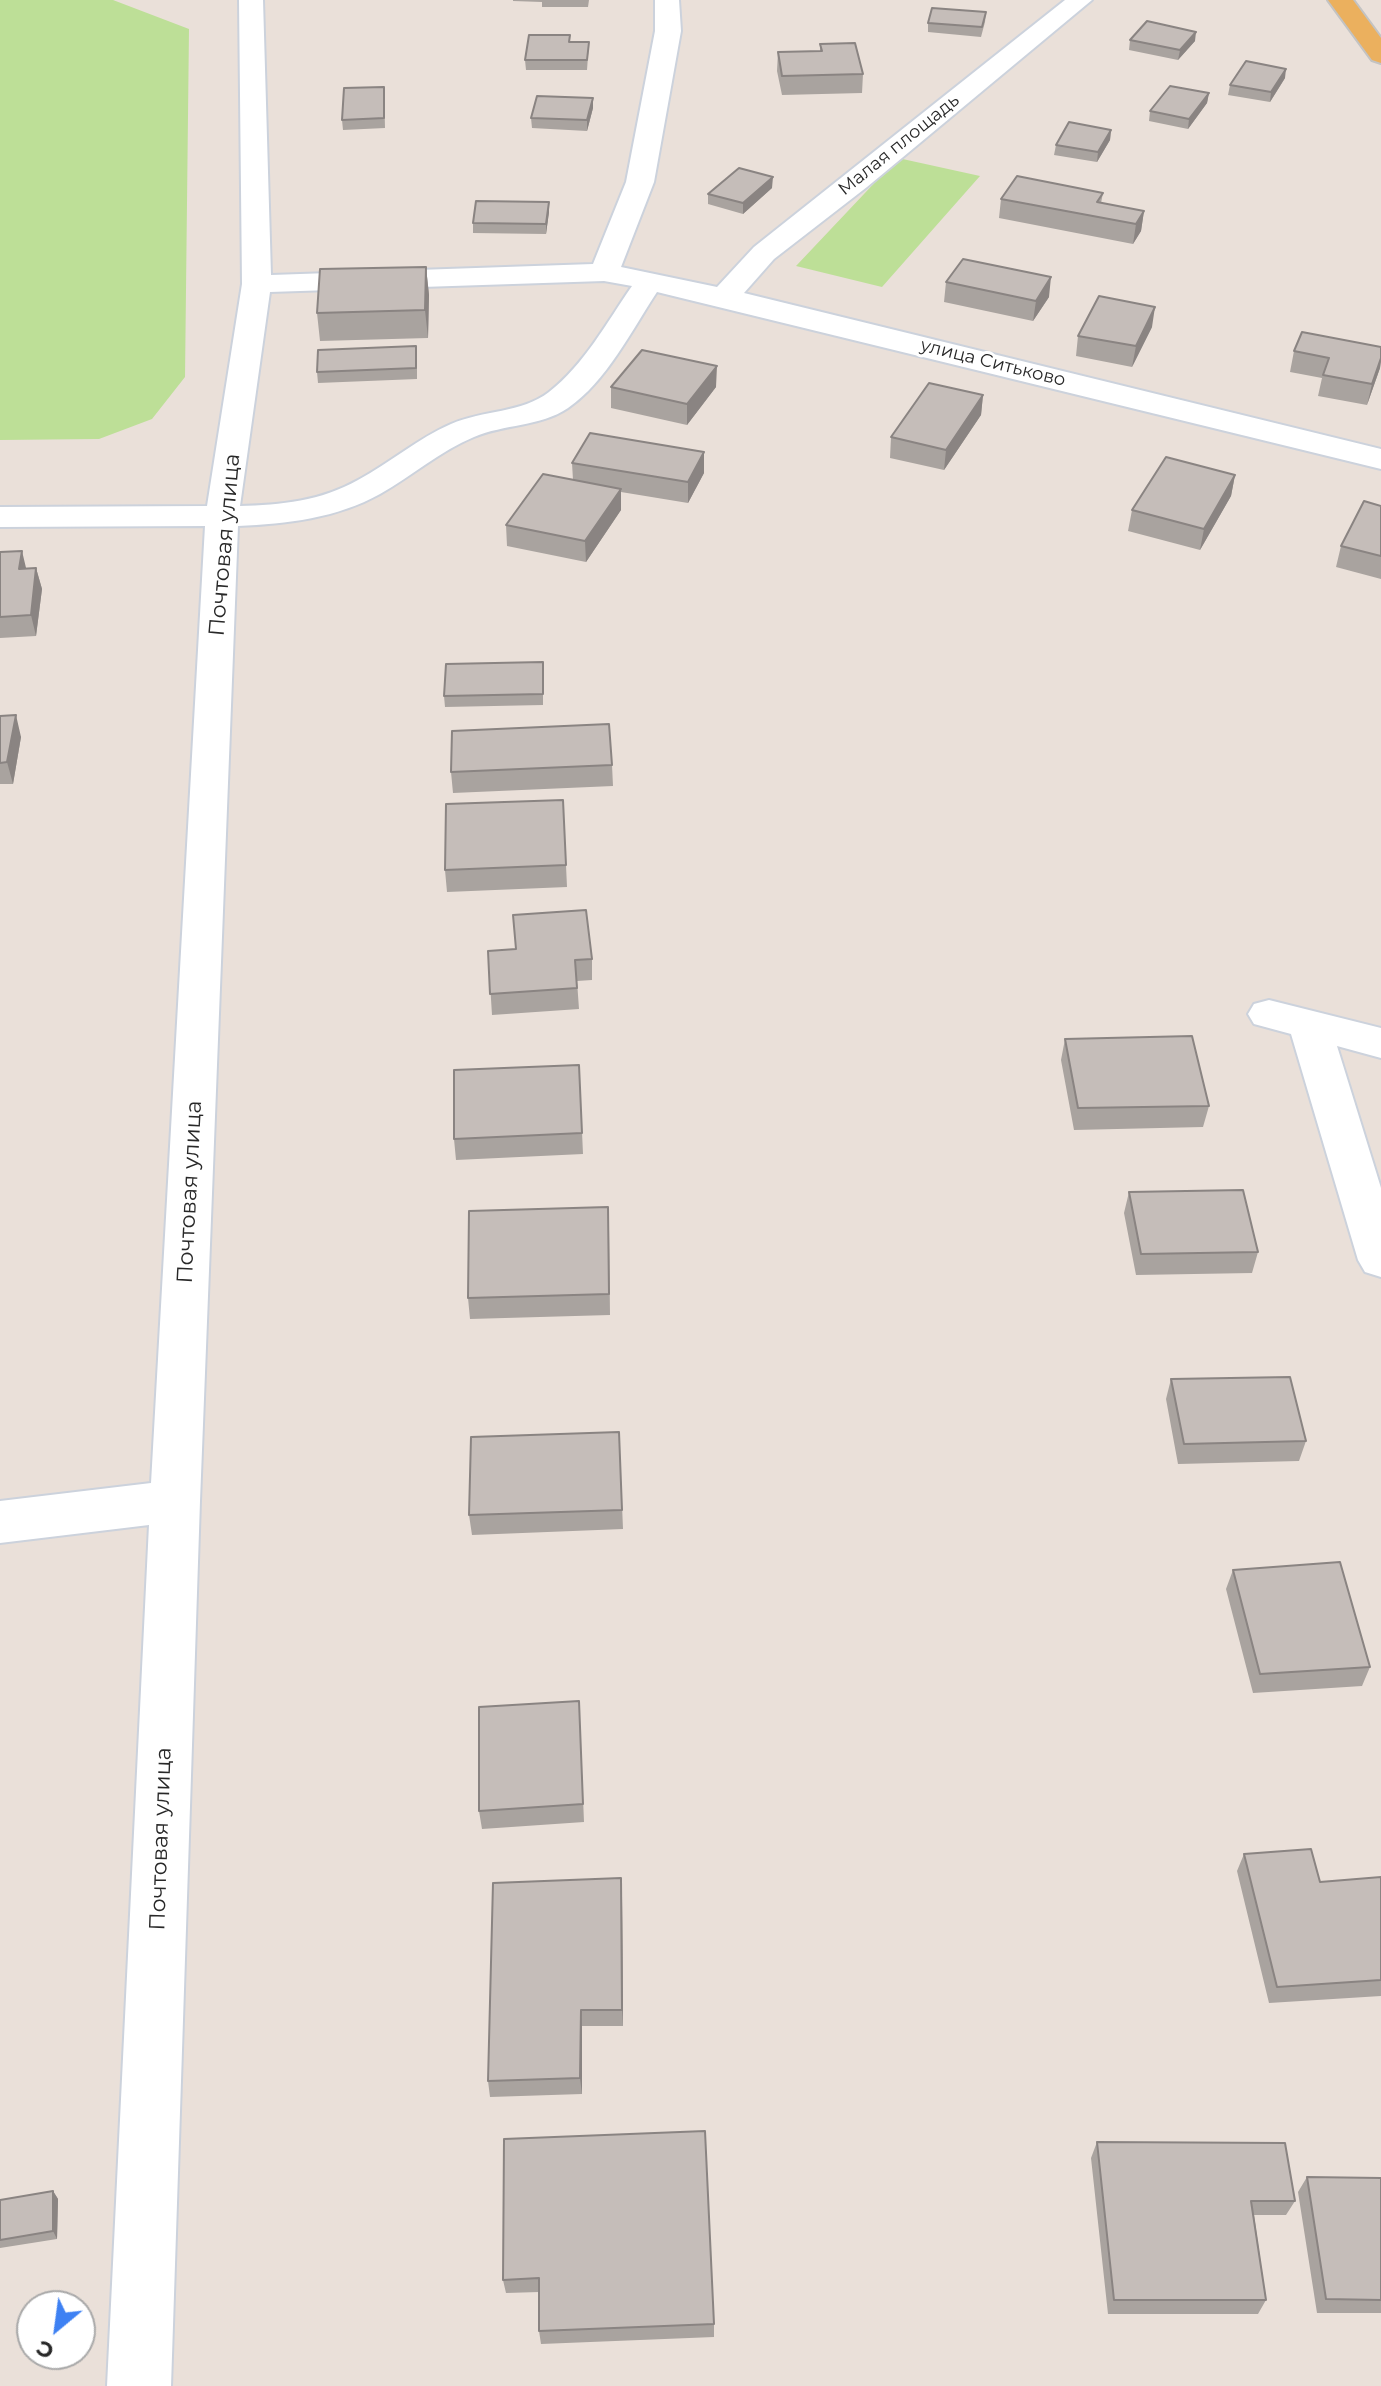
<!DOCTYPE html>
<meta charset="utf-8">
<style>
body{margin:0}
#map{position:relative;width:1381px;height:2386px;overflow:hidden;background:#eae0d9;font-family:Montserrat,sans-serif}
canvas{display:block}
.north{position:absolute;left:16px;top:2290px;width:80px;height:80px;box-sizing:border-box;background:#fff;border:2px solid #a9a9a9;border-radius:50%;rotate:209deg;font-size:22px;font-weight:700;line-height:32px;text-align:center;color:#282828}
.north::after{content:'';display:block;margin:auto;width:28px;height:36px;background:#3e81f3;clip-path:polygon(50% 0,100% 100%,50% 72%,0 100%)}
</style>
<div id="map">
<canvas width="1381" height="2386"></canvas>
<div class="north">С</div>
</div>
<script>
const ctx = document.querySelector('canvas').getContext('2d');
ctx.lineJoin = 'round';
function fillPath(path, color) {
  ctx.fillStyle = color;
  ctx.fill(path, 'evenodd');
}
function stroke(path, color, width, dash) {
  ctx.strokeStyle = color;
  ctx.lineWidth = width;
  ctx.lineCap = dash ? 'butt' : 'round';
  ctx.setLineDash(dash || []);
  ctx.stroke(path);
}
function write(font, color, halo, rows, align = 'center') {
  ctx.font = font + ' Montserrat,sans-serif';
  ctx.lineWidth = 6;
  ctx.setLineDash([]);
  ctx.textBaseline = 'middle';
  ctx.strokeStyle = halo;
  ctx.fillStyle = color;
  for (const [text, x, y, turn = 0] of rows) {
    ctx.save();
    ctx.translate(x, y);
    ctx.rotate((+turn || 0) * Math.PI / 180);
    ctx.textAlign = isNaN(turn) ? turn : align;
    if (halo) ctx.strokeText(text, 0, 0);
    ctx.fillText(text, 0, 0);
    ctx.restore();
  }
}
const green = new Path2D(`
 M 0,0 L 113,0 L 189,29 L 185,377 L 152,419 L 99,439 L 0,440 Z
 M 898,158 L 980,176 L 882,287 L 796,266 Z`);
const minor = new Path2D(`
 M 239,0 L 263,0 L 271,275 L 593,264 L 626,182 L 655,31 L 655,0 L 679,0 L 681,31 L 654,182 L 621,267 L 717,287 L 754,247 L 1065,0 L 1092,0 L 867,187 L 774,259 L 744,293 L 1381,449 L 1381,469 L 657,292 C 632,330 606,382 568,408 C 540,427 504,424 474,437 C 440,451 412,476 380,494 C 337,518 287,524 238,526 L 200,1501 L 171,2386 L 107,2386 L 149,1525 L 0,1543 L 0,1501 L 151,1483 L 205,526 L 0,527 L 0,507 L 207,506 L 242,284 ZM 604,281 L 632,286 C 607,322 584,365 549,392 C 522,413 483,410 451,424 C 418,438 390,463 358,480 C 321,501 281,505 240,506 L 270,292 Z
 M 1269,1000 L 1381,1028 L 1381,1058 L 1337,1046 L 1381,1188 L 1381,1277 L 1365,1272 L 1358,1260 L 1291,1034 L 1254,1024 L 1248,1014 L 1254,1004 Z`);
const major = new Path2D(`
 M 1328,0 L 1353,0 L 1381,38 L 1381,63 L 1372,60 Z`);
const wall = new Path2D(`
 M 513,0 L 589,0 L 588,7 L 542,7 L 542,2 L 513,1 Z
 M 986,12 L 985,22 L 981,37 L 928,32 L 928,23 Z
 M 570,35 L 570,42 L 589,42 L 587,70 L 526,70 L 525,60 Z
 M 1130,40 L 1195,41 L 1178,60 L 1129,50 Z
 M 820,44 L 863,74 L 862,93 L 782,95 L 777,71 L 778,52 L 820,51 Z
 M 1285,78 L 1270,102 L 1228,95 L 1230,85 Z
 M 384,87 L 385,128 L 343,130 L 342,120 Z
 M 1209,93 L 1207,103 L 1188,129 L 1149,121 L 1150,111 Z
 M 593,98 L 593,108 L 587,131 L 532,128 L 531,118 Z
 M 1111,130 L 1110,140 L 1097,162 L 1054,155 L 1056,145 Z
 M 772,188 L 743,214 L 708,204 L 708,194 Z
 M 1103,193 L 1101,203 L 1144,211 L 1141,231 L 1133,244 L 999,218 L 1001,199 Z
 M 549,202 L 549,212 L 546,234 L 473,233 L 473,223 Z
 M 426,267 L 429,295 L 428,338 L 320,341 L 317,313 Z
 M 946,282 L 1049,297 L 1033,321 L 944,302 Z
 M 1152,327 L 1132,367 L 1076,356 L 1078,336 Z
 M 1381,347 L 1381,362 L 1380,368 L 1367,405 L 1318,396 L 1322,378 L 1290,372 L 1294,351 Z
 M 417,356 L 417,379 L 318,383 L 317,372 Z
 M 611,387 L 716,387 L 687,425 L 611,408 Z
 M 983,395 L 981,415 L 944,470 L 890,458 L 891,437 Z
 M 572,463 L 704,473 L 688,503 L 621,492 L 621,510 L 586,562 L 507,546 L 506,525 L 573,480 Z
 M 1235,475 L 1231,496 L 1200,550 L 1128,531 L 1132,510 Z
 M 1381,506 L 1381,579 L 1336,567 L 1341,546 Z
 M 0,552 L 26,569 L 36,568 L 42,589 L 36,636 L 0,638 Z
 M 543,662 L 543,705 L 445,707 L 444,696 Z
 M 0,716 L 21,737 L 13,784 L 0,784 Z
 M 612,765 L 613,786 L 453,793 L 451,772 Z
 M 563,800 L 567,887 L 447,892 L 445,870 Z
 M 488,951 L 592,959 L 592,980 L 577,981 L 579,1009 L 492,1015 Z
 M 1065,1039 L 1209,1106 L 1203,1127 L 1074,1130 L 1061,1060 Z
 M 579,1065 L 583,1154 L 456,1160 L 454,1139 Z
 M 1129,1192 L 1258,1252 L 1252,1273 L 1136,1275 L 1124,1213 Z
 M 609,1228 L 610,1315 L 470,1319 L 468,1298 Z
 M 1171,1379 L 1306,1441 L 1299,1461 L 1178,1464 L 1166,1399 Z
 M 619,1432 L 623,1529 L 472,1535 L 469,1515 Z
 M 1233,1570 L 1370,1667 L 1362,1686 L 1253,1693 L 1226,1589 Z
 M 579,1701 L 584,1822 L 482,1829 L 479,1811 Z
 M 1244,1854 L 1320,1882 L 1381,1877 L 1381,1996 L 1269,2003 L 1237,1871 Z
 M 622,1896 L 623,2026 L 582,2026 L 582,2094 L 490,2097 L 488,2081 Z
 M 504,2139 L 714,2324 L 714,2337 L 541,2344 L 539,2331 L 539,2292 L 506,2293 L 503,2280 Z
 M 1097,2142 L 1295,2201 L 1286,2215 L 1254,2215 L 1266,2300 L 1258,2314 L 1108,2314 L 1091,2158 Z
 M 1307,2177 L 1381,2178 L 1381,2313 L 1317,2313 L 1298,2192 Z
 M 53,2191 L 58,2199 L 57,2239 L 0,2248 L 0,2200 Z`);
const shadedWall = new Path2D(`
 M 1196,32 L 1195,41 L 1178,60 L 1180,50 Z
 M 1286,69 L 1285,78 L 1270,102 L 1271,92 Z
 M 1209,93 L 1207,103 L 1188,129 L 1189,119 Z
 M 593,98 L 593,108 L 587,131 L 587,120 Z
 M 1111,130 L 1110,140 L 1097,162 L 1098,152 Z
 M 773,177 L 772,188 L 743,214 L 743,203 Z
 M 549,202 L 549,212 L 546,234 L 546,224 Z
 M 1144,211 L 1141,231 L 1133,244 L 1136,224 Z
 M 426,267 L 429,295 L 428,338 L 425,310 Z
 M 1051,277 L 1049,297 L 1033,321 L 1036,301 Z
 M 1155,307 L 1152,327 L 1132,367 L 1136,346 Z
 M 1381,358 L 1380,368 L 1367,405 L 1372,384 Z
 M 717,366 L 716,387 L 687,425 L 687,404 Z
 M 983,395 L 981,415 L 944,470 L 946,450 Z
 M 704,452 L 704,473 L 688,503 L 688,482 Z
 M 1235,475 L 1231,496 L 1200,550 L 1204,529 Z
 M 621,489 L 621,510 L 586,562 L 585,541 Z
 M 22,551 L 27,572 L 19,569 Z
 M 36,568 L 42,589 L 36,636 L 31,615 Z
 M 16,715 L 21,737 L 13,784 L 7,762 Z
 M 621,1878 L 622,1896 L 623,2026 L 622,2010 Z
 M 581,2010 L 582,2026 L 582,2094 L 580,2078 Z
 M 53,2191 L 58,2199 L 57,2239 L 53,2231 Z`);
const building = new Path2D(`
 M 932,8 L 986,12 L 982,27 L 928,23 Z
 M 1147,21 L 1196,32 L 1180,50 L 1130,40 Z
 M 529,35 L 570,35 L 569,42 L 589,42 L 587,60 L 525,60 Z
 M 855,43 L 863,74 L 782,76 L 778,52 L 822,51 L 820,44 Z
 M 1246,61 L 1286,69 L 1271,92 L 1230,85 Z
 M 1170,86 L 1209,93 L 1189,119 L 1150,111 Z
 M 384,87 L 384,118 L 342,120 L 344,88 Z
 M 537,96 L 593,98 L 587,120 L 531,118 Z
 M 1069,122 L 1111,130 L 1098,152 L 1056,145 Z
 M 739,168 L 773,177 L 743,203 L 708,194 Z
 M 1017,176 L 1103,193 L 1097,202 L 1144,211 L 1136,224 L 1001,199 Z
 M 476,201 L 549,202 L 546,224 L 473,223 Z
 M 963,259 L 1051,277 L 1036,301 L 946,282 Z
 M 426,267 L 425,310 L 317,313 L 320,269 Z
 M 1099,296 L 1155,307 L 1136,346 L 1078,336 Z
 M 1302,332 L 1381,347 L 1381,358 L 1372,384 L 1323,375 L 1329,358 L 1294,351 Z
 M 416,346 L 416,368 L 317,372 L 318,350 Z
 M 642,350 L 717,366 L 687,404 L 611,387 Z
 M 929,383 L 983,395 L 946,450 L 891,437 Z
 M 590,433 L 704,452 L 688,482 L 572,463 Z
 M 1166,457 L 1235,475 L 1204,529 L 1132,510 Z
 M 543,474 L 621,489 L 585,541 L 506,525 Z
 M 1364,501 L 1381,506 L 1381,556 L 1341,546 Z
 M 22,551 L 19,569 L 36,568 L 31,615 L 0,617 L 0,552 Z
 M 543,662 L 543,694 L 444,696 L 446,664 Z
 M 16,715 L 7,762 L 0,763 L 0,716 Z
 M 609,724 L 612,765 L 451,772 L 452,731 Z
 M 563,800 L 566,865 L 445,870 L 446,804 Z
 M 586,910 L 592,959 L 575,960 L 577,988 L 490,994 L 488,951 L 516,949 L 513,915 Z
 M 1192,1036 L 1209,1106 L 1078,1108 L 1065,1039 Z
 M 579,1065 L 582,1133 L 454,1139 L 454,1070 Z
 M 1243,1190 L 1258,1252 L 1141,1254 L 1129,1192 Z
 M 608,1207 L 609,1294 L 468,1298 L 469,1211 Z
 M 1290,1377 L 1306,1441 L 1184,1444 L 1171,1379 Z
 M 619,1432 L 622,1510 L 469,1515 L 471,1437 Z
 M 1340,1562 L 1370,1667 L 1260,1674 L 1233,1570 Z
 M 579,1701 L 583,1804 L 479,1811 L 479,1707 Z
 M 1311,1849 L 1320,1882 L 1381,1877 L 1381,1980 L 1277,1987 L 1244,1854 Z
 M 621,1878 L 622,2010 L 581,2010 L 580,2078 L 488,2081 L 493,1883 Z
 M 705,2131 L 714,2324 L 539,2331 L 539,2278 L 503,2280 L 504,2139 Z
 M 1097,2142 L 1285,2143 L 1295,2201 L 1251,2201 L 1266,2300 L 1114,2300 Z
 M 1307,2177 L 1381,2178 L 1381,2300 L 1326,2299 Z
 M 53,2191 L 53,2231 L 0,2240 L 0,2200 Z`);
const farStreetnames = [
 ["Малая площадь",899,145,-39],
 ["улица Ситьково",993,363,14]
];
const streetNames = [
 ["Почтовая улица",225,545,-85],
 ["Почтовая улица",190,1192,-87],
 ["Почтовая улица",161,1839,-88]
];
fillPath(green, '#bddf97');
stroke(minor, '#ccd2dc', 4);
stroke(major, '#c3c3c3', 4);
fillPath(minor, '#fff');
fillPath(major, '#ebb05e');
fillPath(wall, '#a9a39f');
fillPath(shadedWall, '#8a8482');
fillPath(building, '#c5bdb9');
stroke(building, '#8a8482', 2);
write('18px', '#282828', '#fff', farStreetnames);
write('22px', '#282828', '#fff', streetNames);
</script>
